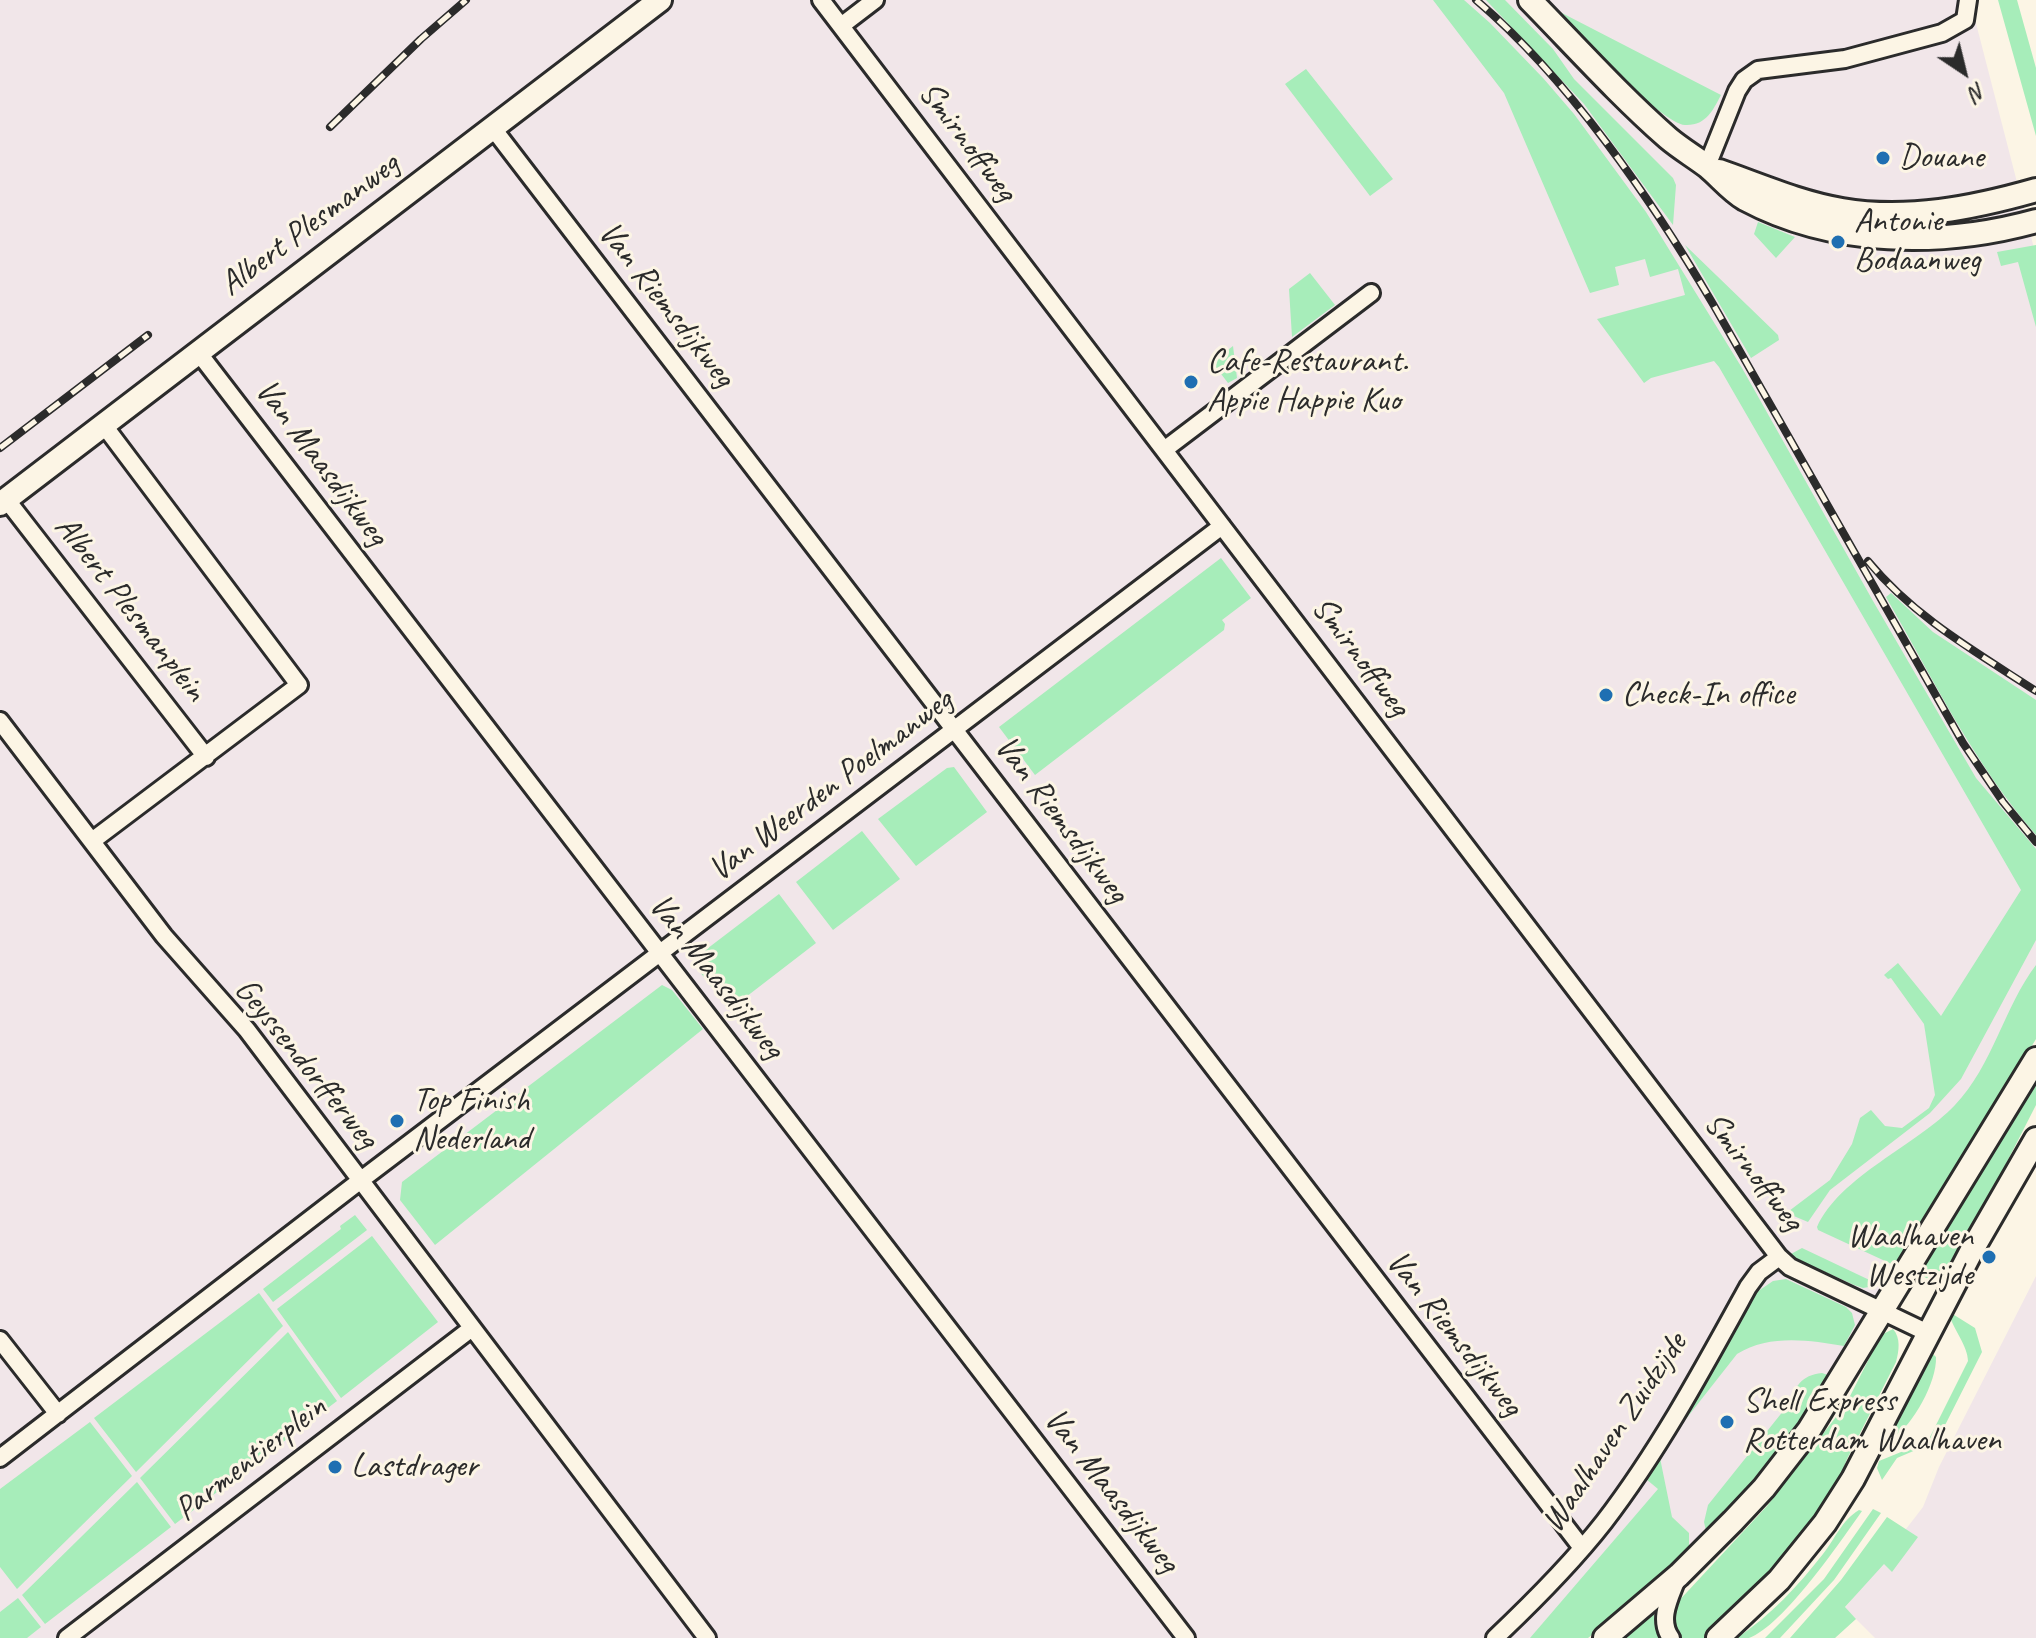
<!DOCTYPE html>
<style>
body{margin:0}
#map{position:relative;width:2036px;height:1638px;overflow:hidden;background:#fcf5e5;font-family:Caveat,sans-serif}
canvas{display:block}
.north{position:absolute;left:1924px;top:32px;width:80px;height:80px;-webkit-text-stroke:6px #fcf5e5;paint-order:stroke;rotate:145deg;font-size:22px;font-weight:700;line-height:32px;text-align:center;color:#2b2b2b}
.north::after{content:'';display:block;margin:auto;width:28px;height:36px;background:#2b2b2b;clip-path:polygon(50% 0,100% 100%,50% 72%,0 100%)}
</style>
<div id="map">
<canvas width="2036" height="1638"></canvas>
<div class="north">N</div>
</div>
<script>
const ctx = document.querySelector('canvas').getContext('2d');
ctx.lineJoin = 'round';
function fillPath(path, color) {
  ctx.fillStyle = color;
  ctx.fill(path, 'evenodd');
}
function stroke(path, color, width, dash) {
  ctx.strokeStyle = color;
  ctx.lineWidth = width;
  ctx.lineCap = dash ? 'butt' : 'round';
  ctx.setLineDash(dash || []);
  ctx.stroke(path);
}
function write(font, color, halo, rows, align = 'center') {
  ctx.font = font + ' Caveat,sans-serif';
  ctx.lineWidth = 6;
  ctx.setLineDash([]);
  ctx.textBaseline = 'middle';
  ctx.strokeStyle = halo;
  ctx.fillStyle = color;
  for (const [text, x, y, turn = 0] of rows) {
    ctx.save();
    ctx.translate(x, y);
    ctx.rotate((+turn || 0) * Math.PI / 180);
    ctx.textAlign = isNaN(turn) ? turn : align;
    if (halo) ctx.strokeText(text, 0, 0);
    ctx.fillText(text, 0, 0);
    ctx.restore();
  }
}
const built = new Path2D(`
 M 0,0 L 1970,0 L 2036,256 L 2036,1000 L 1925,1198 L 1889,1277 L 1814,1405 L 1744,1492 L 1676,1564 L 1588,1638 L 0,1638 Z
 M 2036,1276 L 2036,1638 L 1875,1638 L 1845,1608 L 1923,1507 L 1939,1467 Z`);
const green = new Path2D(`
 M 1433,0 L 1464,0 L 1490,23 L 1543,78 L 1574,114 L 1646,212 L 1742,368 L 1873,601 L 1976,778 L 2036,849 L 2036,940 L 1961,1079 L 1930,1113 L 1830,1190 L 1808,1222 L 1789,1214 L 1789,1211 L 1830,1180 L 1852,1144 L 1860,1118 L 1871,1110 L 1885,1126 L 1902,1128 L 1929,1108 L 1935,1095 L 1924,1024 L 1891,978 L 1888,979 L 1884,975 L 1898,963 L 1941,1016 L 2021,890 L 1719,367 L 1714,361 L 1651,378 L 1644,383 L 1597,319 L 1685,295 L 1678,269 L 1650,277 L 1645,259 L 1615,267 L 1619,285 L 1590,293 L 1504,93 Z
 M 1486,0 L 1505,0 L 1553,49 L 1574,79 L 1673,178 L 1676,185 L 1673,225 L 1584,104 Z
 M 1998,0 L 2017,0 L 2036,68 L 2036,136 Z
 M 1560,12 L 1721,95 C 1713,110 1706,126 1685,125 C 1663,124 1572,33 1560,12 Z
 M 1306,69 L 1393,179 L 1370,196 L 1285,84 Z
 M 1758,222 L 1795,237 L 1776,258 L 1754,234 Z
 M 1685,245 L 1778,335 L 1779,340 L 1751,358 Z
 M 2036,245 L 2036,327 L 2018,262 L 2001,266 L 1997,252 Z
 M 1310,273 L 1335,305 L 1292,337 L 1289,289 Z
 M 1233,346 L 1237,378 L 1228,383 L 1212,362 Z
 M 1221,558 L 1251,598 L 1222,620 L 1225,624 L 1224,630 L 1035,775 L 999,727 Z
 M 1891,593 L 1933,632 L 2036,700 L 2036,835 C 1974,764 1933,679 1886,597 Z
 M 954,767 L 987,812 L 916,866 L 878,819 L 947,768 Z
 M 862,831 L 900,879 L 833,930 L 796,882 Z
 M 779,894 L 816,943 L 729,1010 L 700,972 L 695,958 Z
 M 2036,965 L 2036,1039 L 1898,1267 L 1818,1230 L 1817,1227 C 1840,1176 1917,1145 1955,1105 C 1993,1065 2004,1007 2036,965 Z
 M 662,985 L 672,990 L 703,1029 L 435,1245 L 400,1200 L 402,1182 Z
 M 2036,1073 L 2036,1105 L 1943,1287 L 1917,1273 Z
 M 355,1215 L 367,1230 L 273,1302 L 263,1289 L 341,1229 L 340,1226 Z
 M 372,1236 L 438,1322 L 341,1398 L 277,1309 Z
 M 1802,1248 L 1880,1285 L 1863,1288 L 1854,1285 L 1792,1257 L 1791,1254 Z
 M 1786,1279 L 1846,1307 L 1852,1313 L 1855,1325 L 1844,1346 C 1809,1340 1769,1334 1737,1354 L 1682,1424 L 1754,1294 L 1773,1281 Z
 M 259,1293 L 283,1326 L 136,1472 L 94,1418 Z
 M 1951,1313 L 1975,1328 L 1982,1352 L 1937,1441 L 1897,1458 L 1882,1480 L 1877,1468 L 1879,1461 L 1928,1441 L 1968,1361 C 1968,1346 1953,1329 1949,1314 Z
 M 1893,1329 C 1901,1338 1899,1351 1896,1362 L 1847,1459 L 1830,1503 L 1794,1551 L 1708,1636 L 1704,1638 L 1682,1638 L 1671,1623 L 1674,1606 L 1767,1506 L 1846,1404 L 1881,1335 Z
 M 288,1332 L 337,1401 L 175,1524 L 140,1478 Z
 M 1930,1351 L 1936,1357 C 1937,1382 1913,1425 1893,1438 L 1886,1435 Z
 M 1822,1373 L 1831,1376 C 1796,1433 1752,1484 1706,1531 L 1704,1522 L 1708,1505 L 1788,1405 C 1795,1387 1801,1375 1822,1373 Z
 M 90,1422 L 132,1476 L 17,1589 L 0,1567 L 0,1489 Z
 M 1660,1458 L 1672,1517 L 1689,1533 L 1689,1550 L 1620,1613 L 1588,1638 L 1530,1638 L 1658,1489 L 1646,1479 Z
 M 137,1482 L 171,1527 L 45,1624 L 22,1595 Z
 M 1873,1509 L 1881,1513 L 1834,1580 L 1780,1638 L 1765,1638 L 1824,1579 Z
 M 1859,1510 L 1862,1511 C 1841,1541 1783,1626 1749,1638 C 1748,1638 1739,1638 1737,1638 C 1771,1615 1798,1586 1823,1554 C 1835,1539 1842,1520 1859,1510 Z
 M 1887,1517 L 1918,1537 L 1892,1572 L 1884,1564 L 1845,1607 L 1856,1619 L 1835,1638 L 1790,1638 L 1841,1580 Z
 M 18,1598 L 41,1627 L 27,1638 L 0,1638 L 0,1612 Z
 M 1654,1614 L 1655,1627 L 1661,1638 L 1621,1638 L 1647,1615 Z`);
const street = new Path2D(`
 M 821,0 L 1779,1257 L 1790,1267 L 1930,1334
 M 841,26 L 875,0
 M 492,127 L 1582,1548
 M 1707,166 L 1737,91 L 1744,80 L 1758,70 L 1845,59 L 1942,33 L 1965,20 L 1968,0
 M 198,352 L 1186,1638
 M 1164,450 L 1371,293
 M 6,499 L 206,757
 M 0,721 L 164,936 L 247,1030 L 707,1638
 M 92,841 L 299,685 L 103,424
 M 0,1340 L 58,1414
 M 0,1458 L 361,1180 L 1222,526
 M 67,1638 L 472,1328
 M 1495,1638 C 1533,1602 1572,1563 1604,1522 C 1660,1449 1704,1367 1748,1287 L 1759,1272 L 1779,1257
 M 1671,1638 C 1657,1619 1671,1596 1678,1576`);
const secondary = new Path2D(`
 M 1530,0 C 1576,47 1619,95 1668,138 C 1681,149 1695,157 1708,167 C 1720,177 1731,191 1745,199 C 1833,246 1942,247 2036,221
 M 1719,171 C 1759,185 1800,203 1842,210 C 1907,221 1973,208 2036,190
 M 0,504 L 660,0
 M 1605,1638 L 1679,1575 L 1733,1521 L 1764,1488 L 1809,1430 L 2036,1059
 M 1718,1638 L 1779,1580 L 1825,1523 L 1853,1479 L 1972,1250 L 2036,1139`);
const rail = new Path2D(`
 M 1476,0 C 1568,78 1652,200 1713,304 L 1963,743 L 2003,802 L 2036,842
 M 330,127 L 421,39 L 466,0
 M 0,448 L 148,335
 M 1868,561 C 1914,617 1976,652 2036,691`);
const markers = [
 [1883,158,8,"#1f6fb2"],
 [1838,242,8,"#1f6fb2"],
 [1191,382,8,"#1f6fb2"],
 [1606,695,8,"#1f6fb2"],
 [397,1121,8,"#1f6fb2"],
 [1989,1257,8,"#1f6fb2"],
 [1727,1422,8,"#1f6fb2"],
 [335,1467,8,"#1f6fb2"]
];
const streetNames = [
 ["Smirnoffweg",967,142,53],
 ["Albert Plesmanweg",310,225,-37],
 ["Van Riemsdijkweg",666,305,52],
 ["Van Maasdijkweg",321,463,53],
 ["Albert Plesmanplein",130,609,52],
 ["Smirnoffweg",1360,657,53],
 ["Van Weerden Poelmanweg",831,786,-37],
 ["Van Riemsdijkweg",1061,820,53],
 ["Van Maasdijkweg",716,977,52],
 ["Geyssendorfferweg",306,1064,51],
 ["Smirnoffweg",1753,1172,52],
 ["Van Riemsdijkweg",1454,1334,52],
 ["Waalhaven Zuidzijde",1615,1433,-56],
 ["Parmentierplein",251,1459,-38],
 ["Van Maasdijkweg",1111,1491,52]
];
const poiNames = [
 ["Douane",1899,158],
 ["Antonie",1854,222],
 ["Bodaanweg",1854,261],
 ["Cafe-Restaurant.",1207,362],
 ["Appie Happie Kuo",1207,401],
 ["Check-In office",1622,695],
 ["Top Finish",413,1101],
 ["Nederland",413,1140],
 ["Waalhaven",1973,1237,"right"],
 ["Westzijde",1973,1276,"right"],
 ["Shell Express",1743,1402],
 ["Rotterdam Waalhaven",1743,1441],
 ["Lastdrager",351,1467]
];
fillPath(built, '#f1e6e9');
fillPath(green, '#a7edba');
stroke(street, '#2b2b2b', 22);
stroke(secondary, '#2b2b2b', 28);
stroke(street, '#fcf5e5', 16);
stroke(secondary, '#fcf5e5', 22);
stroke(rail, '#2b2b2b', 8);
stroke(rail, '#fcf5e5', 5, [15]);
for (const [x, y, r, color] of markers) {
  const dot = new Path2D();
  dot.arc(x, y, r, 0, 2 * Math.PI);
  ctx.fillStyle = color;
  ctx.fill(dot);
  stroke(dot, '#fcf5e5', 3);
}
write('34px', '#2b2b2b', '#fcf5e5', streetNames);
write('34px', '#2b2b2b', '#fcf5e5', poiNames, 'left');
</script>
